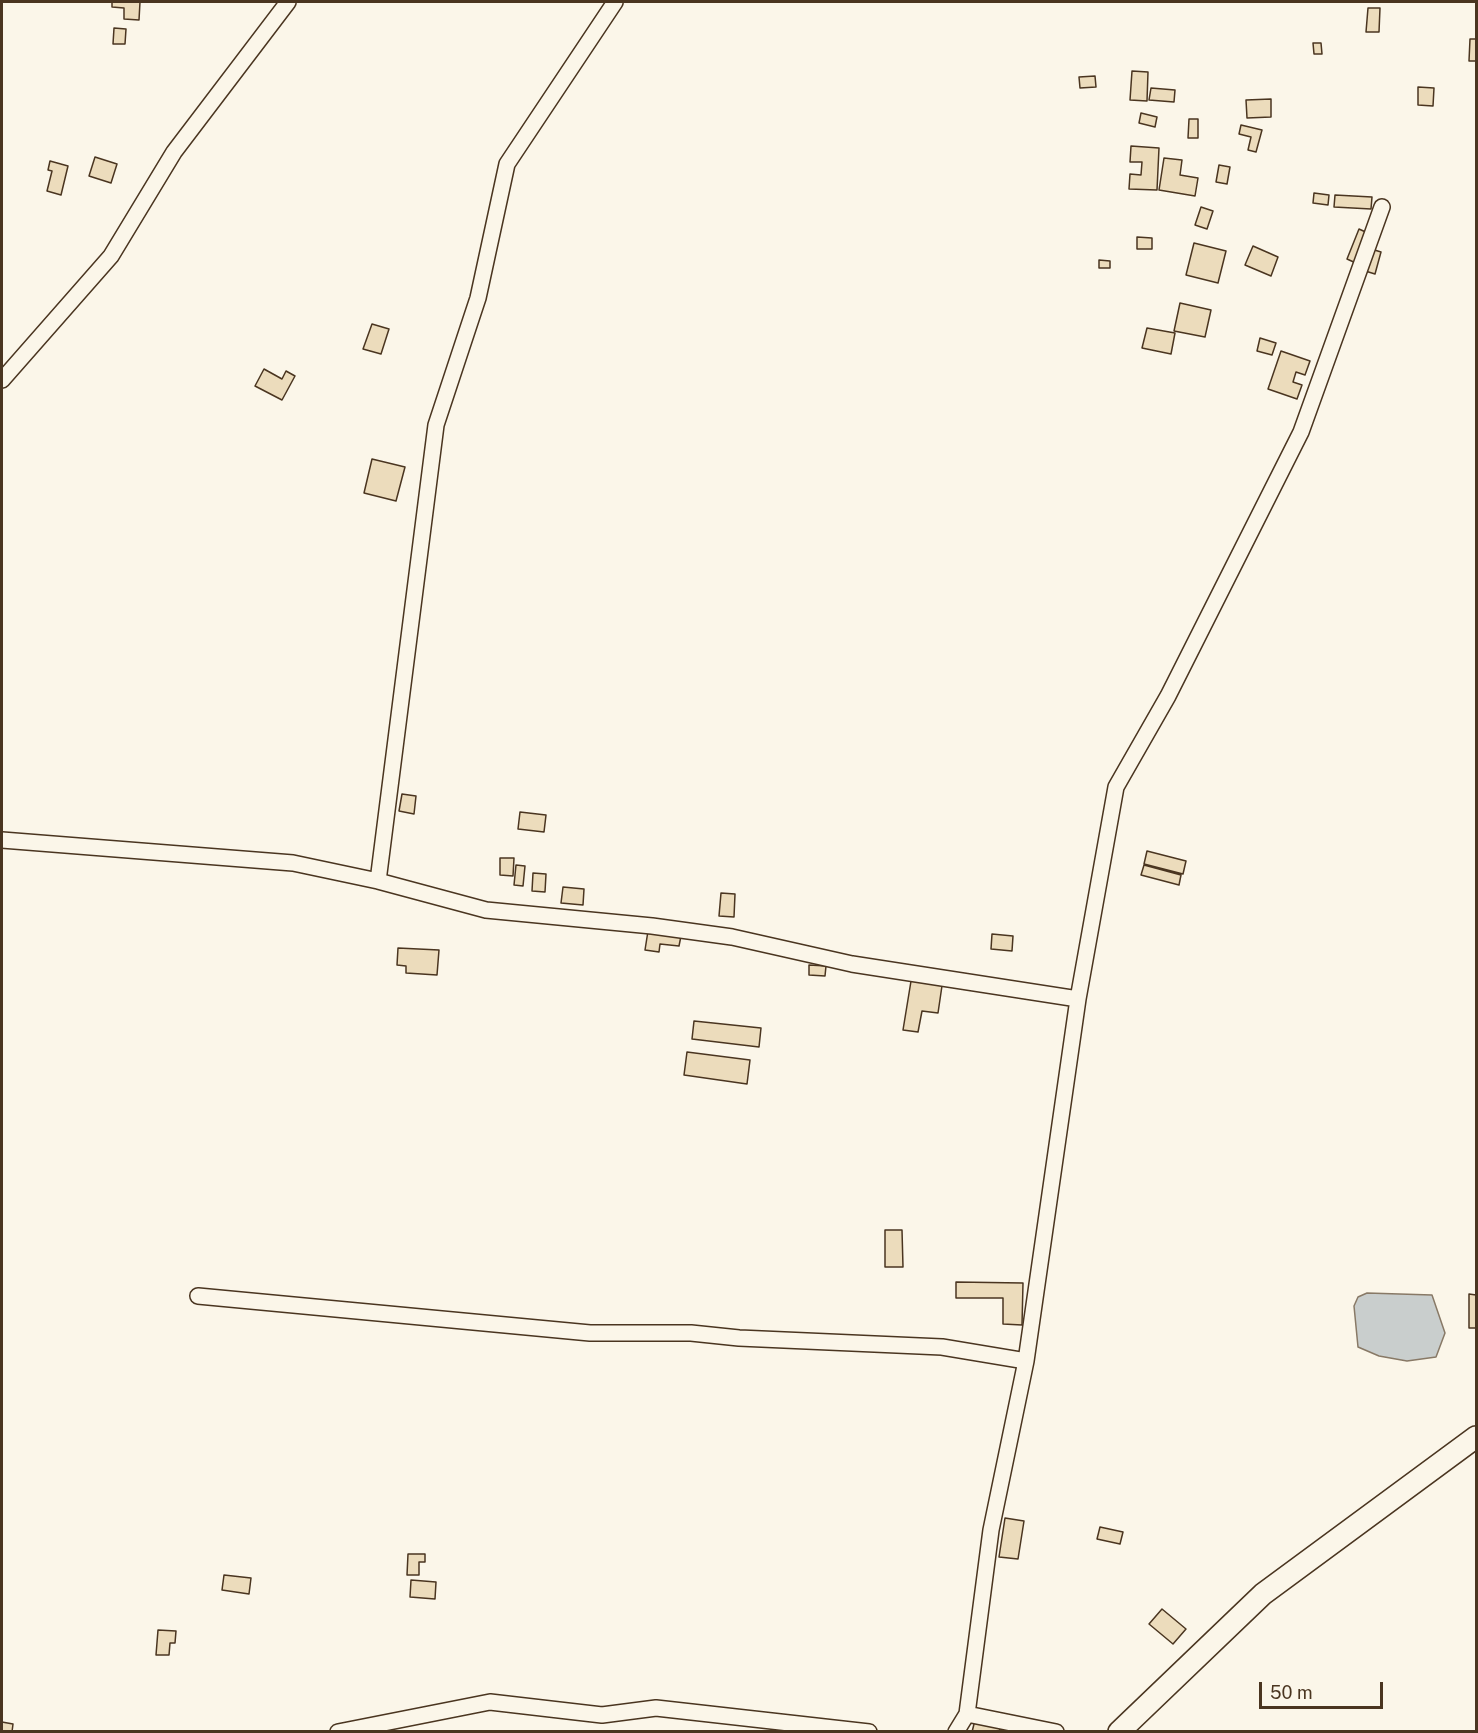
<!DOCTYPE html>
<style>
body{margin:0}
#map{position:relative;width:1478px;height:1733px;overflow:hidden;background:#fbf6e9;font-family:"Public Sans",sans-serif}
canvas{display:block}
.frame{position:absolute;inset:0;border:3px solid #4a3520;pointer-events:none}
.scale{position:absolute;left:1259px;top:1682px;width:124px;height:27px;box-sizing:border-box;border:3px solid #4a3520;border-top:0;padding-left:8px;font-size:18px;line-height:21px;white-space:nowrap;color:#4a3520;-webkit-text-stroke:4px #fbf6e9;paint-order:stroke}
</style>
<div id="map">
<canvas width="1478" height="1733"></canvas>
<div class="frame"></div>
<div class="scale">50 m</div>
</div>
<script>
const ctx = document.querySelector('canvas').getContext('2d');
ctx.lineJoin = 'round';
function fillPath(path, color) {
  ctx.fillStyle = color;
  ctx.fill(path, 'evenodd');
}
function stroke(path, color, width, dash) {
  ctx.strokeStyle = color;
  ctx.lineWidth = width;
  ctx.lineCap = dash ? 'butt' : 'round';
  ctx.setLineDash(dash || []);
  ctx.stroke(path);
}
const water = new Path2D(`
 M 1367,1293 L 1432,1295 L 1445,1333 L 1436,1357 L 1407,1361 L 1379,1356 L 1358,1347 L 1354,1306 L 1358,1297 Z`);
const building = new Path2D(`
 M 112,2 L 140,2 L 139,20 L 124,19 L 124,8 L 112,7 Z
 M 1368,8 L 1380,8 L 1379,32 L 1366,32 Z
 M 114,28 L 126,29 L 125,44 L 113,44 Z
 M 1470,39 L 1476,39 L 1476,61 L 1469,61 Z
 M 1313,43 L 1321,43 L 1322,54 L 1314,54 Z
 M 1132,71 L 1148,72 L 1147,101 L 1130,100 Z
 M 1095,76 L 1096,87 L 1080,88 L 1079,77 Z
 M 1418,87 L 1434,88 L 1433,106 L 1418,105 Z
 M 1151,88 L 1175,90 L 1174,102 L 1149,100 Z
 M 1271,99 L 1271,117 L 1247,118 L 1246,100 Z
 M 1141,113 L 1157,117 L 1155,127 L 1139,123 Z
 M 1189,119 L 1198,119 L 1198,138 L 1188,138 Z
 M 1241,125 L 1262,130 L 1256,152 L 1248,150 L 1251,137 L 1239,134 Z
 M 1131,146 L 1159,148 L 1157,190 L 1129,189 L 1130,174 L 1141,175 L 1142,162 L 1130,162 Z
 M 95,157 L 117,164 L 111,183 L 89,176 Z
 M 1164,158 L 1182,160 L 1180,175 L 1198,178 L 1195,196 L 1159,190 Z
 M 50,161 L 68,166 L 61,195 L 47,191 L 52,171 L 48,170 Z
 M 1219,165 L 1230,167 L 1227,184 L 1216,182 Z
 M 1314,193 L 1329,195 L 1328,205 L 1313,203 Z
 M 1335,195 L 1372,197 L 1371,209 L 1334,207 Z
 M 1201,207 L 1213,211 L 1207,229 L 1195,225 Z
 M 1359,229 L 1370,234 L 1358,264 L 1347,259 Z
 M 1137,237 L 1152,238 L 1152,249 L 1137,249 Z
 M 1194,243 L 1226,251 L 1218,283 L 1186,275 Z
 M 1253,246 L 1278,257 L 1271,276 L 1245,265 Z
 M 1368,248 L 1381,252 L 1375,274 L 1362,270 Z
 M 1099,260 L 1110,261 L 1110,268 L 1099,268 Z
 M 1180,303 L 1211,310 L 1205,337 L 1174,331 Z
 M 372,324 L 389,329 L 381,354 L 363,349 Z
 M 1147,328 L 1175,333 L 1171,354 L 1142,348 Z
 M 1260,338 L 1276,343 L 1272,355 L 1257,351 Z
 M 1281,351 L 1310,361 L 1305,375 L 1296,372 L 1293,382 L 1302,385 L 1297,399 L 1268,389 Z
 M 264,369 L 282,379 L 286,371 L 295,376 L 282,400 L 255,386 Z
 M 372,459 L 405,467 L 396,501 L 364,493 Z
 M 402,794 L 416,796 L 414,814 L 399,811 Z
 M 520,812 L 546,815 L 544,832 L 518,829 Z
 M 1147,851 L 1186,861 L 1183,874 L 1144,864 Z
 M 500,858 L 514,858 L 513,876 L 500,875 Z
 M 516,865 L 525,866 L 523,886 L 514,885 Z
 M 1144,865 L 1181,875 L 1179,885 L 1141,875 Z
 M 533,873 L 546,874 L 545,892 L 532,891 Z
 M 563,887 L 584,889 L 583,905 L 561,903 Z
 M 721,893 L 735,894 L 734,917 L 719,916 Z
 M 648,931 L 681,936 L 679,946 L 660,944 L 659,952 L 645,950 Z
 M 992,934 L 1013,936 L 1012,951 L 991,949 Z
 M 398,948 L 439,950 L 437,975 L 406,973 L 406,966 L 397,965 Z
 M 809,965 L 826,966 L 825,976 L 809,975 Z
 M 912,975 L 943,979 L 938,1013 L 922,1011 L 918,1032 L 903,1030 Z
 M 694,1021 L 761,1028 L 759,1047 L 692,1039 Z
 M 687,1052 L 750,1060 L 747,1084 L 684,1075 Z
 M 885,1230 L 902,1230 L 903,1267 L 885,1267 Z
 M 956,1282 L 1023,1283 L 1022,1325 L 1003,1324 L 1003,1298 L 956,1298 Z
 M 1469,1294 L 1476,1295 L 1476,1328 L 1469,1328 Z
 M 1005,1518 L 1024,1521 L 1018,1559 L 999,1557 Z
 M 1100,1527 L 1123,1532 L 1120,1544 L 1097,1539 Z
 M 408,1554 L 425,1554 L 425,1562 L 419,1562 L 419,1575 L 407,1575 Z
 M 224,1575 L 251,1578 L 249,1594 L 222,1590 Z
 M 411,1580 L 436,1582 L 435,1599 L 410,1597 Z
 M 1162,1609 L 1186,1629 L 1173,1644 L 1149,1624 Z
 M 158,1630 L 176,1631 L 175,1643 L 170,1643 L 169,1655 L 156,1655 Z
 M 975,1720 L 1001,1725 L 999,1732 L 972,1732 Z
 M 2,1722 L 13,1724 L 12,1732 L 2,1732 Z`);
const minor = new Path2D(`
 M 2,380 L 111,256 L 174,152 L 288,2
 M 2,840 L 293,863 L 378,881 L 486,910 L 652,926 L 732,937 L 852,964 L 1078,999 L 1116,787 L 1168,696 L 1301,432 L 1382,207
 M 378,881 L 436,425 L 478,298 L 507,164 L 615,2
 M 198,1296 L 590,1333 L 691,1333 L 739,1338 L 942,1347 L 1026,1361
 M 967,1714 L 1056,1732
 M 338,1732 L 490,1702 L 602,1715 L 656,1708 L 869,1732
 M 956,1732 L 967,1714 L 991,1530 L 1026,1361 L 1078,999`);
const secondary = new Path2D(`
 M 1119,1732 L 1263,1594 L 1476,1437`);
fillPath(water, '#c9cecd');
stroke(water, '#887966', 1.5);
fillPath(building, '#ecdcbc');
stroke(building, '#4a3520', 1.5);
stroke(minor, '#4a3520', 18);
stroke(secondary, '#4a3520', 24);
stroke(minor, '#fbf6e9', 15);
stroke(secondary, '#fbf6e9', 21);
</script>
